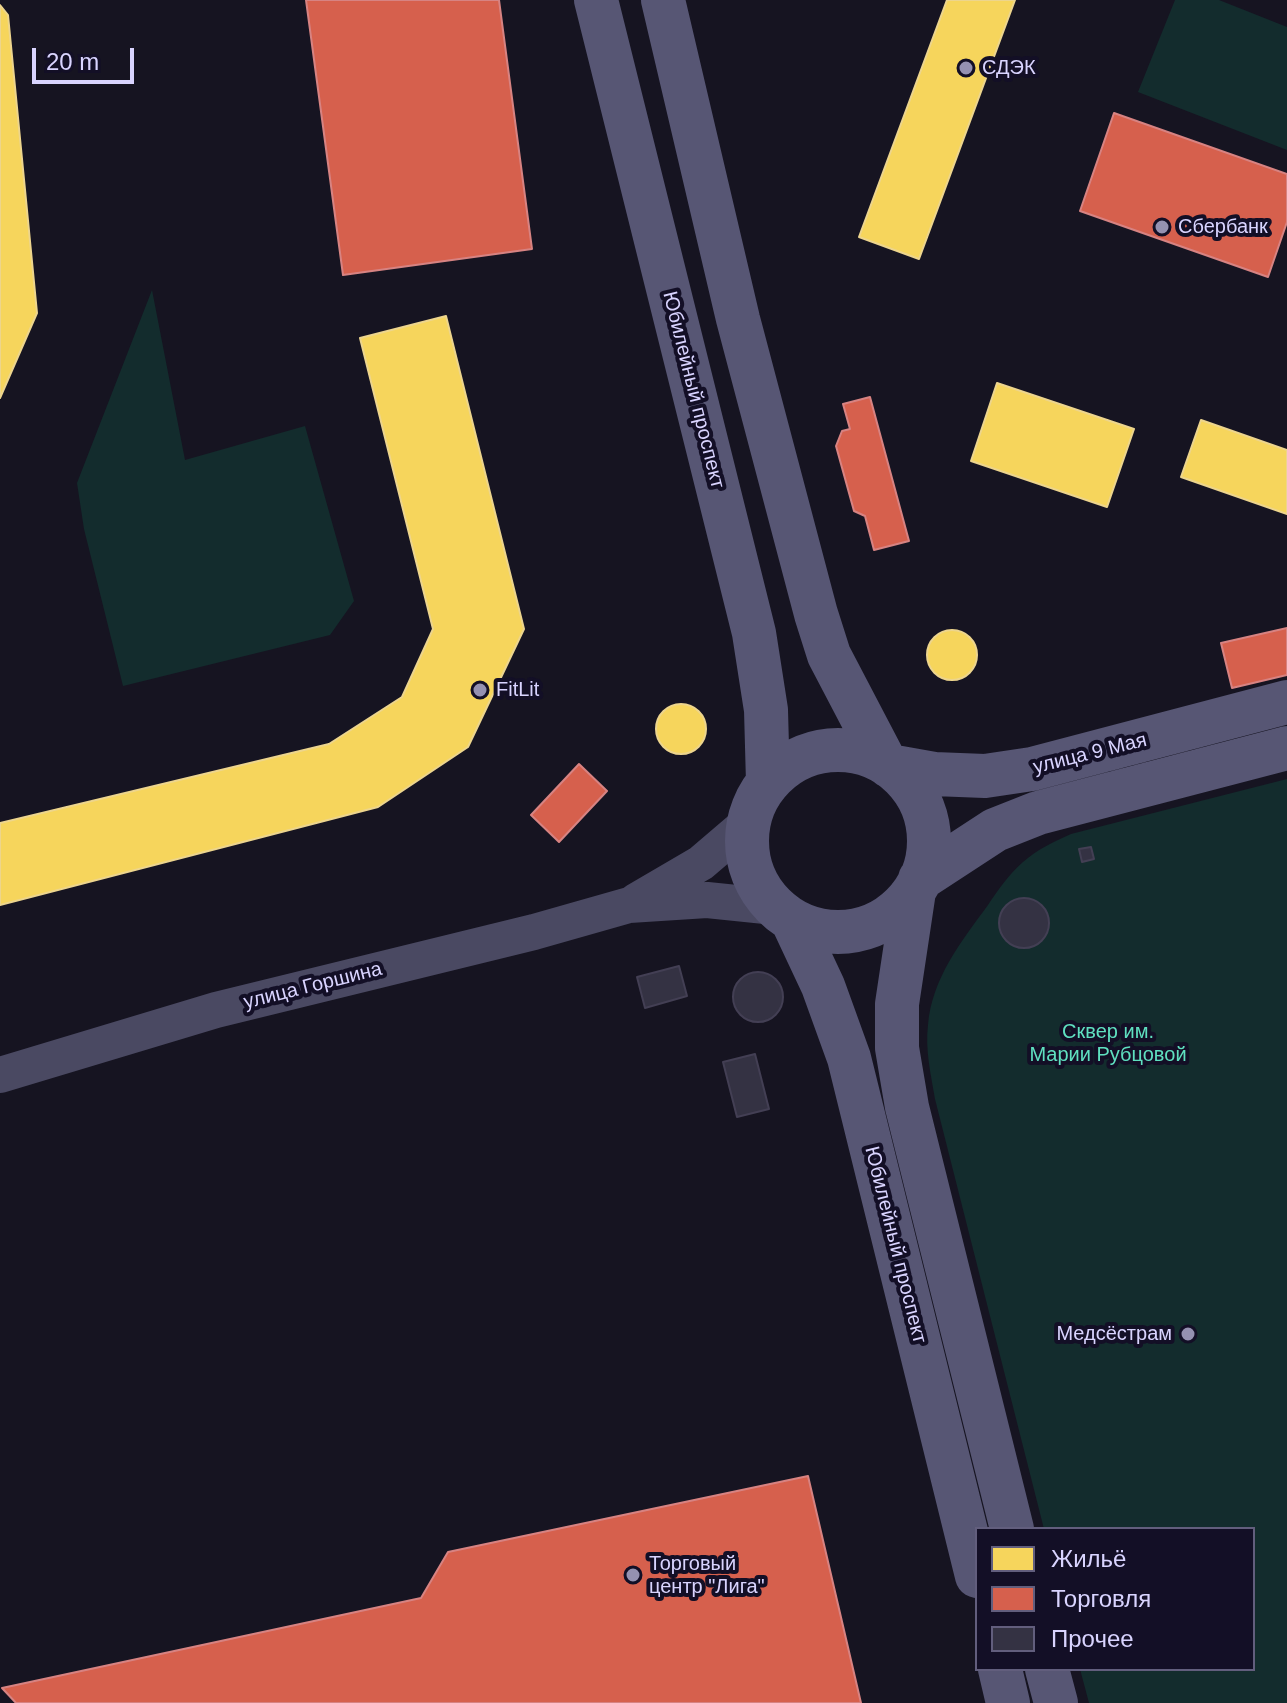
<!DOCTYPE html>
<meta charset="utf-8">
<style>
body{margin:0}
#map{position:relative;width:1287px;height:1703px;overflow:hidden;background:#161421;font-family:Helvetica,sans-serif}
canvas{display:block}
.legend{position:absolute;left:975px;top:1527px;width:280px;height:144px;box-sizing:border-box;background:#130f26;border:2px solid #625e7d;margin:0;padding:10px 14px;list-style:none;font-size:24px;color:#d9d4ff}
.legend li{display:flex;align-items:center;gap:16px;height:40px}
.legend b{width:40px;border:2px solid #625e7d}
.scale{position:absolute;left:32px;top:48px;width:102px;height:36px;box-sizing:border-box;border:4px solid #d9d4ff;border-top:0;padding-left:10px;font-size:24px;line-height:28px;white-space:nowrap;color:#d9d4ff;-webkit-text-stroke:6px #130f26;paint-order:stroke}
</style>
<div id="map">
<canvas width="1287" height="1703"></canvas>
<ul class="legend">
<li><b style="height:22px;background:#f6d55c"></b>Жильё</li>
<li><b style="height:22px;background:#d6604d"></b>Торговля</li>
<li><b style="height:22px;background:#343243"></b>Прочее</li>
</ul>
<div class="scale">20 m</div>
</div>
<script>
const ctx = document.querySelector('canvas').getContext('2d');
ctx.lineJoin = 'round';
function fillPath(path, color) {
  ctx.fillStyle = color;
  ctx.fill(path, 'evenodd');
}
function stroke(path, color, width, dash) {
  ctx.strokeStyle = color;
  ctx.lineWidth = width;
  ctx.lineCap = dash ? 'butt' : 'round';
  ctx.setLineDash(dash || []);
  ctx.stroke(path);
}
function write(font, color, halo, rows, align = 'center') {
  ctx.font = font + ' Helvetica,sans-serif';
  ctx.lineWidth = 8;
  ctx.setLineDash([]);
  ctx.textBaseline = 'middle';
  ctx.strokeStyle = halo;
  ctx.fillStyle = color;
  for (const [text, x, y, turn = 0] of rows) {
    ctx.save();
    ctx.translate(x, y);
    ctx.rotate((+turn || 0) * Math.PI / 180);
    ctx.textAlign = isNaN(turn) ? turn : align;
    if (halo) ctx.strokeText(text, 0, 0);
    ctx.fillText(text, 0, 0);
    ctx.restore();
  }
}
const green = new Path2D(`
 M 1175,0 L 1219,0 L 1287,27 L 1287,150 L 1138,92 Z
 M 152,290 L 185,460 L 305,426 L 354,601 L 330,635 L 123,686 L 84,529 L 77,483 Z
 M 1287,779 L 1287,1703 L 1089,1703 L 1080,1669 L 1253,1669 L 1253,1529 L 1044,1529 L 935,1099 C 931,1075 925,1050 928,1025 C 932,978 961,942 988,905 C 998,890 1009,874 1023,862 C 1038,849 1053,842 1071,834 Z`);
const homes = new Path2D(`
 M 947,0 L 1015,0 L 919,259 L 859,237 Z
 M 0,5 L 8,15 L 37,313 L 0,398 Z
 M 446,316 L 524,629 L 468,747 L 378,807 L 0,905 L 0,823 L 329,744 L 402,697 L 433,629 L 360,338 Z
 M 997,383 L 1134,429 L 1107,507 L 971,461 Z
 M 1201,420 L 1287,450 L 1287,514 L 1181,477 Z
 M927 655a25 25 0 1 1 50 0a25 25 0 1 1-50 0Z
 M656 729a25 25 0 1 1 50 0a25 25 0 1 1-50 0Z`);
const shops = new Path2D(`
 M 306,0 L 499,0 L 532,249 L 343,275 Z
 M 1114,113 L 1287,174 L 1287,222 L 1268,277 L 1080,211 Z
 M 870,397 L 909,541 L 874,550 L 865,516 L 854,511 L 836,446 L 842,431 L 850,429 L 843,404 Z
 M 1287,628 L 1287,675 L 1232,688 L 1221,643 Z
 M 579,764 L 607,791 L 559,842 L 531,815 Z
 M 808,1476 L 861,1703 L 16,1703 L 2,1688 L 421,1598 L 448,1552 Z`);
const building = new Path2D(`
 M 1091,847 L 1094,859 L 1082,862 L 1079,849 Z
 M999 923a25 25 0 1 1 50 0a25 25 0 1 1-50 0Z
 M 679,966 L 687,996 L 645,1008 L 637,977 Z
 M733 997a25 25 0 1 1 50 0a25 25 0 1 1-50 0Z
 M 755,1054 L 769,1109 L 737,1117 L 723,1062 Z`);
const minor = new Path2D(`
 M 636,901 L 701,863 L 749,822
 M 0,1075 L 216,1010 L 534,932 L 629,905 L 707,900 L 775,907`);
const secondary = new Path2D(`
 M 596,0 L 754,633 L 766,710 L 768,783
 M 663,0 L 738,319 L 816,614 L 829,655 L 885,762
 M747 841a91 91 0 1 1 182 0a91 91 0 1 1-182 0Z
 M 889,766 L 934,774 L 985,776 L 1032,769 L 1287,702
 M 920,879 L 995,830 L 1038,813 L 1287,748
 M 914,891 L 897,1004 L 897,1048 L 907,1107 L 1012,1529
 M 792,920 L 823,986 L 849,1058 L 977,1576
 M 1000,1669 L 1008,1703
 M 1047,1669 L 1056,1703`);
const markers = [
 [966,68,8,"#9591b1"],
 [1162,227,8,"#9591b1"],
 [480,690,8,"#9591b1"],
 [1188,1334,8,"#9591b1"],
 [633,1575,8,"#9591b1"]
];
const poiNames = [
 ["СДЭК",982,68],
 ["Сбербанк",1178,227],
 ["FitLit",496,690],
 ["Медсёстрам",1172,1334,"right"],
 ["Торговый",649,1564],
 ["центр \"Лига\"",649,1587]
];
const streetNames = [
 ["Юбилейный проспект",693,390,76],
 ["улица 9 Мая",1090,754,-14],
 ["улица Горшина",313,986,-14],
 ["Юбилейный проспект",895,1245,76]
];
const parkNames = [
 ["Сквер им.",1108,1032],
 ["Марии Рубцовой",1108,1055]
];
fillPath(green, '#132c2d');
fillPath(homes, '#f6d55c');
stroke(homes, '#edd58d', 2);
fillPath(shops, '#d6604d');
stroke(shops, '#d78382', 2);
fillPath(building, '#343243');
stroke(building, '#433f54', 2);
stroke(minor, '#4a4962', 36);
stroke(secondary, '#575674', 44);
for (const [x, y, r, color] of markers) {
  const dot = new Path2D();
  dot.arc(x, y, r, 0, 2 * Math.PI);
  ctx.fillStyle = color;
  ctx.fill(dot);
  stroke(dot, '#130f26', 3);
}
write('20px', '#d9d4ff', '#130f26', poiNames, 'left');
write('20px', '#d9d4ff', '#130f26', streetNames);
write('20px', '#5fe0c0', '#130f26', parkNames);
</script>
